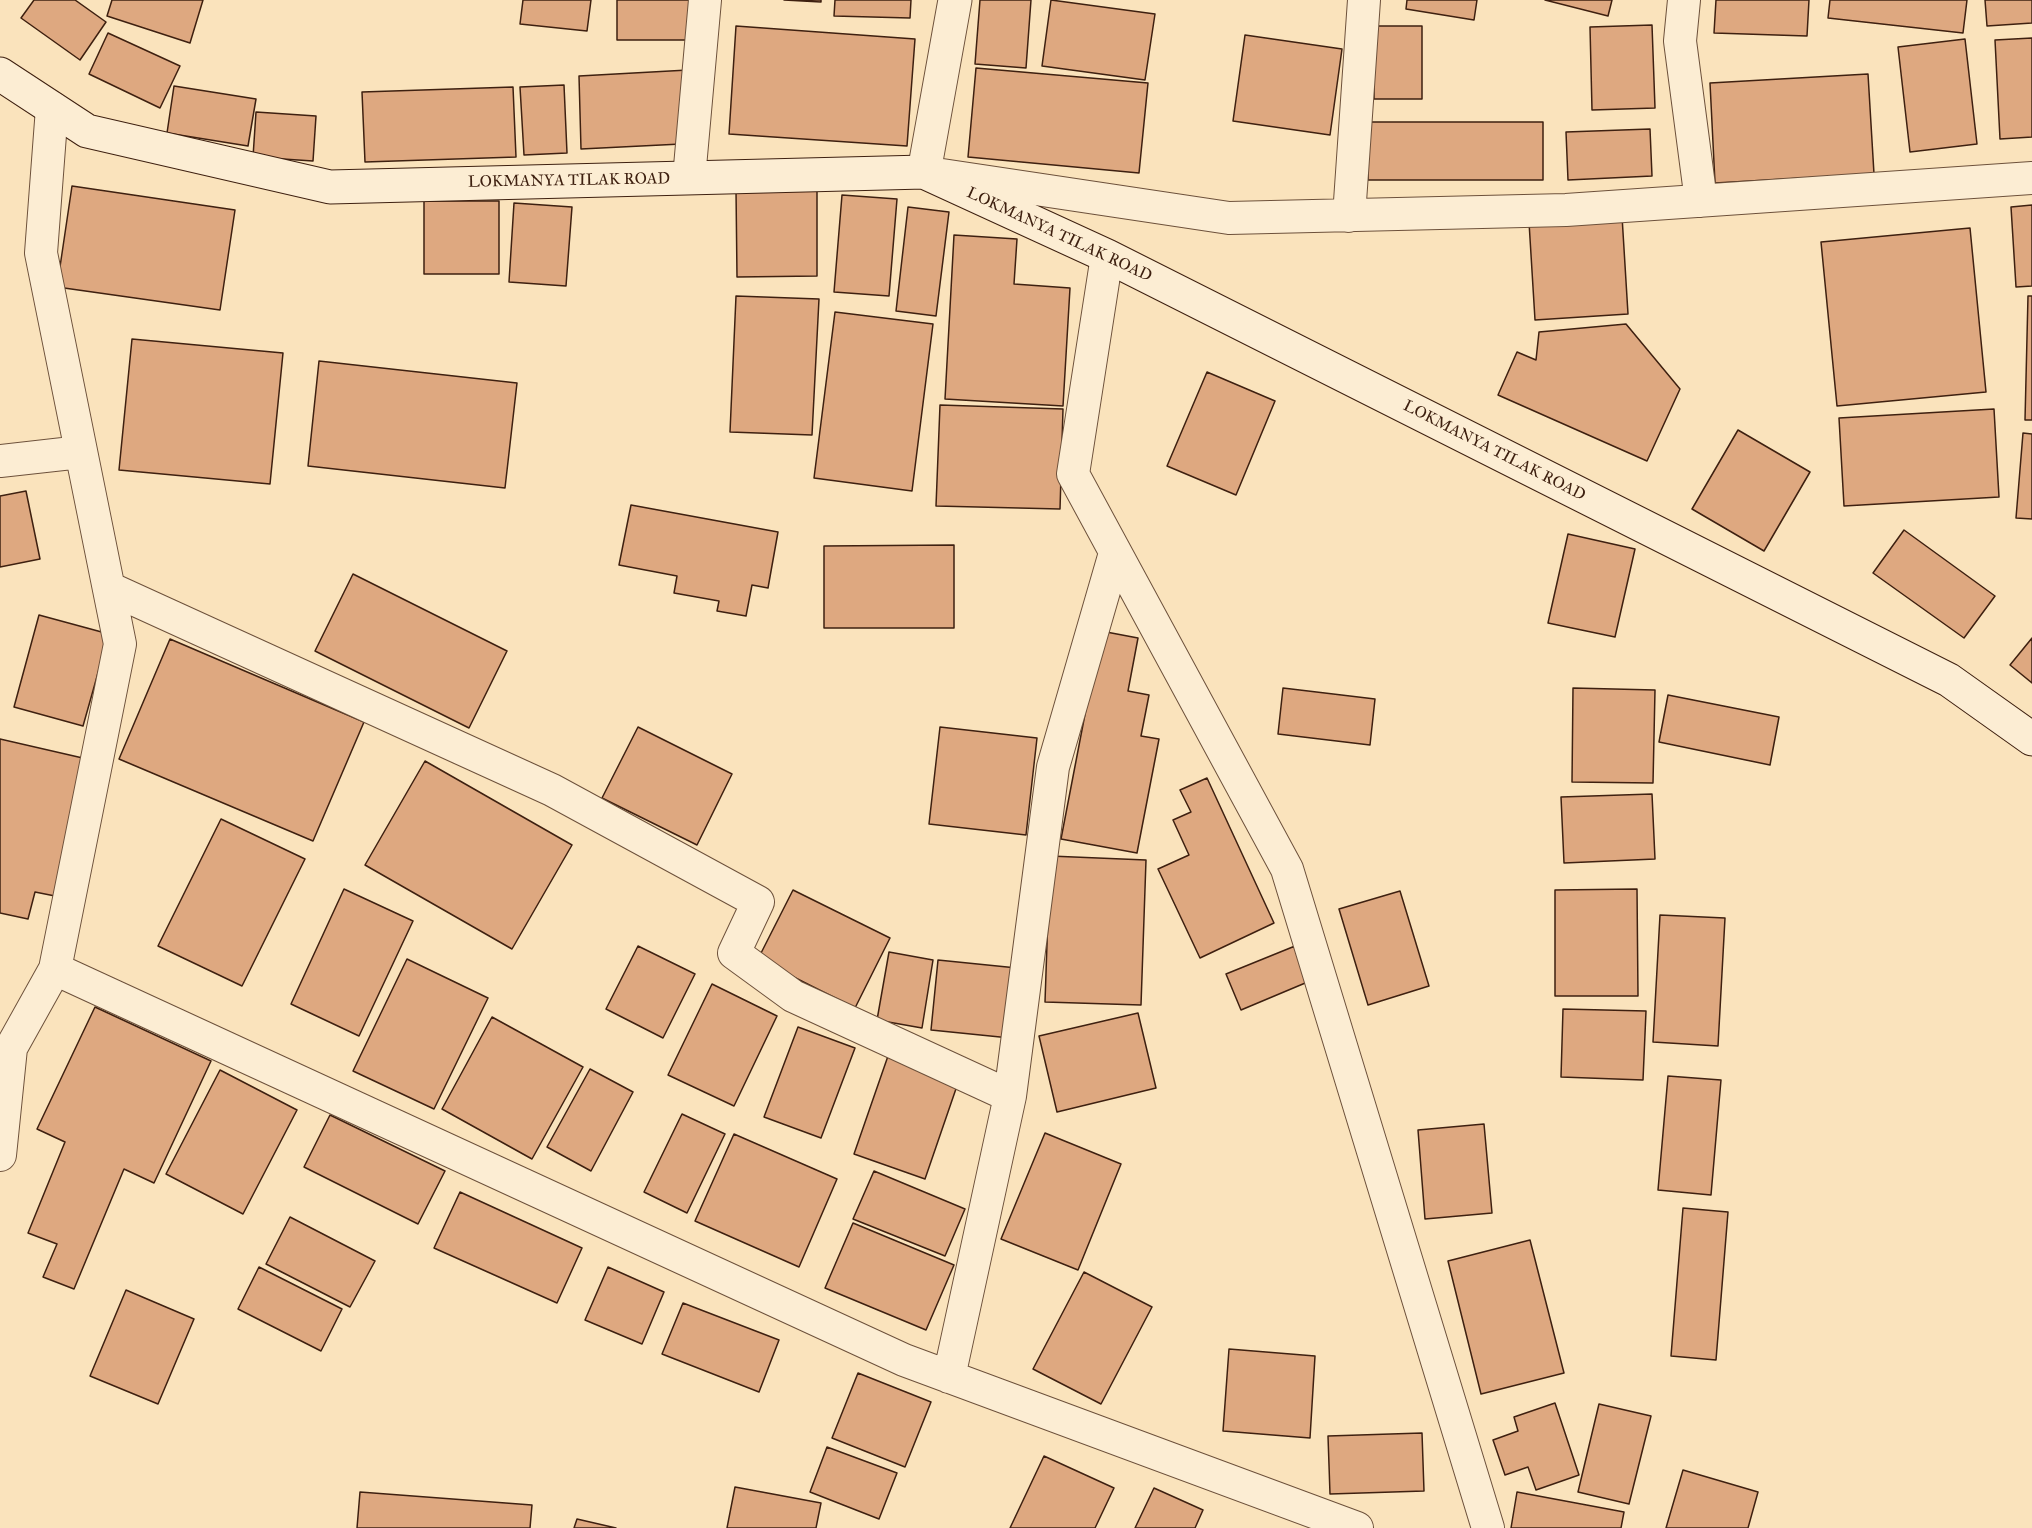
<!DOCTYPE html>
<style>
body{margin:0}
canvas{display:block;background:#fae3bc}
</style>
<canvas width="2032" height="1528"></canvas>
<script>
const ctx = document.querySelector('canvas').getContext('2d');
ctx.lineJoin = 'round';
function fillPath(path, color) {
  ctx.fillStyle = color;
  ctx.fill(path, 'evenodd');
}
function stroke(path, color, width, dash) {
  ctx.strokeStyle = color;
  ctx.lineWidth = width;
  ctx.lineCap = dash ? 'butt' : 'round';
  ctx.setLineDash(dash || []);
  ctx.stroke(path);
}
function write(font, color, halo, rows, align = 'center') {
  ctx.font = font + ' "IM FELL Great Primer",serif';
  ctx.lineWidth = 6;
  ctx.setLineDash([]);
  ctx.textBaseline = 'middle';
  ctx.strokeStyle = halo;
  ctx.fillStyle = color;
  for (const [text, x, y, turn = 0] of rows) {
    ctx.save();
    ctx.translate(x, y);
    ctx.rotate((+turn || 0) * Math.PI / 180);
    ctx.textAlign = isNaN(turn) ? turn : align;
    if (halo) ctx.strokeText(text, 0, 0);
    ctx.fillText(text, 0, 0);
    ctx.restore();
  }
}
const building = new Path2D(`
 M 34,0 L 75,0 L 106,22 L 80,60 L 21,18 Z
 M 112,0 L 203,0 L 190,43 L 107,16 Z
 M 523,0 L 591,0 L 587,31 L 520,24 Z
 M 617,0 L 692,0 L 692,40 L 617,40 Z
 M 784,0 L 821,0 L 821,2 Z
 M 835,0 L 911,0 L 910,18 L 834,16 Z
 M 980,0 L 1031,0 L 1026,68 L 975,64 Z
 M 1051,0 L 1155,14 L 1145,80 L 1042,66 Z
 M 1407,0 L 1477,0 L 1474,20 L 1406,9 Z
 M 1545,0 L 1612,0 L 1608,16 Z
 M 1716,0 L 1809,0 L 1807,36 L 1714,33 Z
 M 1830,0 L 1967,0 L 1963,33 L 1828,18 Z
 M 1985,0 L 2032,0 L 2032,23 L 1987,26 Z
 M 1652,25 L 1655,108 L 1592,110 L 1590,27 Z
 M 736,26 L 915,39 L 907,146 L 729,134 Z
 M 1374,26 L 1422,26 L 1422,99 L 1374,99 Z
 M 108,33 L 180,66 L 160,108 L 89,74 Z
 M 1245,35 L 1342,49 L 1330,135 L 1233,121 Z
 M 2032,38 L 2032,137 L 2000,139 L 1995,40 Z
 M 1965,39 L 1977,144 L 1910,152 L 1898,47 Z
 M 976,68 L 1148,83 L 1139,173 L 968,157 Z
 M 688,70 L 681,144 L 581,149 L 579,76 Z
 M 1868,74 L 1874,174 L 1715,183 L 1710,83 Z
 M 564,85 L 567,153 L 524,155 L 520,87 Z
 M 174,86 L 256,99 L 248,146 L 167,133 Z
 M 513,87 L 516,157 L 365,162 L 362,92 Z
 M 256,112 L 316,116 L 313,161 L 253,157 Z
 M 1368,122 L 1543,122 L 1543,180 L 1368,180 Z
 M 1650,129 L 1652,176 L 1568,180 L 1566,132 Z
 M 72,186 L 235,210 L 220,310 L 57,287 Z
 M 817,189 L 817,276 L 737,277 L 736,190 Z
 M 842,195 L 897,199 L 889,296 L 834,292 Z
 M 424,201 L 499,201 L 499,274 L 424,274 Z
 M 514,203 L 572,207 L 566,286 L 509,282 Z
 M 2032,205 L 2032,286 L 2016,287 L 2011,207 Z
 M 908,207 L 949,212 L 936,316 L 896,311 Z
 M 1622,216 L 1628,314 L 1535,320 L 1529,222 Z
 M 1970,228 L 1986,392 L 1837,406 L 1821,242 Z
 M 954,235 L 1017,239 L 1014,284 L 1070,288 L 1063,406 L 945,399 Z
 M 736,296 L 819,299 L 812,435 L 730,432 Z
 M 2028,296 L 2032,296 L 2032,420 L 2025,420 Z
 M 835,312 L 933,324 L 912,491 L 814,478 Z
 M 1626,324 L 1680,389 L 1647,461 L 1498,395 L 1517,352 L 1536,360 L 1539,332 Z
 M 132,339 L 283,353 L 270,484 L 119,470 Z
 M 319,361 L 517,383 L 505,488 L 308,466 Z
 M 1207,372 L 1275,401 L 1236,495 L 1167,466 Z
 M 940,405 L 1063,409 L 1060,509 L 936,506 Z
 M 1994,409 L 1999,497 L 1844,506 L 1839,418 Z
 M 1738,430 L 1810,472 L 1764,551 L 1692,509 Z
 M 2023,433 L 2032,434 L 2032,519 L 2016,518 Z
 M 26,491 L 40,559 L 0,567 L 0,496 Z
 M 631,505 L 778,532 L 768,588 L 752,585 L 746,616 L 717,611 L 719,601 L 674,593 L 677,576 L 619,565 Z
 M 1904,530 L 1995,596 L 1964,638 L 1873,573 Z
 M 1568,534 L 1635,549 L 1615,637 L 1548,623 Z
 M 954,545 L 954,628 L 824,628 L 824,546 Z
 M 353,574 L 507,651 L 469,728 L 315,651 Z
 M 39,615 L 109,634 L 83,726 L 14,707 Z
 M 1101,631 L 1138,638 L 1128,691 L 1149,695 L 1141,736 L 1159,739 L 1137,853 L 1061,839 Z
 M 2032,638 L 2032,683 L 2010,665 Z
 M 170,639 L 364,722 L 313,841 L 119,759 Z
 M 1283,688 L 1375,699 L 1370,745 L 1278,734 Z
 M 1573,688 L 1655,690 L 1653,783 L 1572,782 Z
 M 1668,695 L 1779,717 L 1770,765 L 1659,742 Z
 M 638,727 L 732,774 L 697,845 L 602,798 Z
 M 940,727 L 1037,738 L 1026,835 L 929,824 Z
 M 0,739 L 87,759 L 55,896 L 35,892 L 28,919 L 0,913 Z
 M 425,761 L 572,845 L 512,949 L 365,865 Z
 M 1207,778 L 1274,923 L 1200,958 L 1158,869 L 1189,855 L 1173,820 L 1191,812 L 1180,790 Z
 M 1652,794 L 1655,859 L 1564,863 L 1561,797 Z
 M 221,819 L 305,859 L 242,986 L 158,946 Z
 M 1050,856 L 1146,860 L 1141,1005 L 1045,1002 Z
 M 344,889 L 413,921 L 359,1036 L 291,1004 Z
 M 1637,889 L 1638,996 L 1555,996 L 1555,890 Z
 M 793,890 L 890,938 L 855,1008 L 758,959 Z
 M 1400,891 L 1429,986 L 1368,1005 L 1339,909 Z
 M 1660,915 L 1725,918 L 1718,1046 L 1653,1042 Z
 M 638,946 L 695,974 L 663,1038 L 606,1009 Z
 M 1295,946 L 1310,981 L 1241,1010 L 1226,974 Z
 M 889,952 L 933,960 L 922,1028 L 877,1020 Z
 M 407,959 L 488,998 L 434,1109 L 353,1071 Z
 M 938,960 L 1017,968 L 1010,1038 L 931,1030 Z
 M 712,984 L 777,1016 L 734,1106 L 668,1075 Z
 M 95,1007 L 211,1061 L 154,1183 L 124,1169 L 74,1289 L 43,1277 L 57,1244 L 28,1233 L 65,1142 L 37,1129 Z
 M 1563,1009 L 1646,1011 L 1643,1080 L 1561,1077 Z
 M 1138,1013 L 1156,1088 L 1057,1112 L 1039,1036 Z
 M 492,1017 L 583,1067 L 532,1159 L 442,1109 Z
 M 798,1027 L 855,1048 L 821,1138 L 764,1117 Z
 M 888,1056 L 959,1080 L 925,1179 L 854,1154 Z
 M 590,1069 L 633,1092 L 591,1171 L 547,1147 Z
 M 220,1070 L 297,1110 L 243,1214 L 166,1174 Z
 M 1668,1076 L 1721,1080 L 1711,1195 L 1658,1190 Z
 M 682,1114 L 725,1134 L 687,1213 L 644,1192 Z
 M 330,1115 L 445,1171 L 418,1224 L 304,1167 Z
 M 1484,1124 L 1492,1213 L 1425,1219 L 1418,1130 Z
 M 1045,1133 L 1121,1164 L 1078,1270 L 1001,1239 Z
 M 734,1134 L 837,1179 L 799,1267 L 695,1221 Z
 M 874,1171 L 965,1209 L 945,1256 L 853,1219 Z
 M 460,1192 L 582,1248 L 557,1303 L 434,1248 Z
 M 1683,1208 L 1728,1212 L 1716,1360 L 1671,1356 Z
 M 290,1217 L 375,1261 L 350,1307 L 266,1264 Z
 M 853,1223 L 954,1265 L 926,1330 L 825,1288 Z
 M 1530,1240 L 1564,1373 L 1481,1394 L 1448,1261 Z
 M 259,1267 L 342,1309 L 321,1351 L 238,1309 Z
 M 608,1267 L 664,1292 L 642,1344 L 585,1320 Z
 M 1084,1272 L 1152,1307 L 1101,1404 L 1033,1369 Z
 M 126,1290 L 194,1319 L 158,1404 L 90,1376 Z
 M 683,1303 L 779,1340 L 759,1392 L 662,1354 Z
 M 1229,1349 L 1315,1356 L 1310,1438 L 1223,1431 Z
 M 858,1373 L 931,1402 L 905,1467 L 832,1438 Z
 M 1555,1403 L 1579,1475 L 1536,1490 L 1528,1467 L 1505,1475 L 1493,1440 L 1518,1431 L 1514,1417 Z
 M 1599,1404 L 1651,1416 L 1629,1504 L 1578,1492 Z
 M 1422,1433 L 1424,1491 L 1330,1494 L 1328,1436 Z
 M 827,1447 L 897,1473 L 879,1519 L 810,1492 Z
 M 1044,1456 L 1114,1488 L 1095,1528 L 1010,1528 Z
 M 1683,1470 L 1758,1492 L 1748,1528 L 1666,1528 Z
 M 735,1487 L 821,1503 L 816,1528 L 727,1528 Z
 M 1154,1488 L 1203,1510 L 1195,1528 L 1135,1528 Z
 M 360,1492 L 532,1505 L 530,1528 L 357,1528 Z
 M 1517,1492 L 1624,1512 L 1621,1528 L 1511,1528 Z
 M 577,1519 L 616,1528 L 574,1528 Z`);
const minor = new Path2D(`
 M 1684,0 L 1680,41 L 1701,201
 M 942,175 L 1229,218 L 1566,210 L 2032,178
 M 689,178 L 705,0
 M 1349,216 L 1364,0
 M 1107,256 L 1073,474 L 1287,869 L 1488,1528
 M 0,461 L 81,452
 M 109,588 L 552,790 L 758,902 L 734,953 L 793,996 L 1010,1096
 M 55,969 L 904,1360 L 1357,1528
 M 0,1155 L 11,1048 L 55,969 L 120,644 L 41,253 L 52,108
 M 949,1377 L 1010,1096 L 1053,767 L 1115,553`);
const tertiary = new Path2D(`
 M 924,172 L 955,0`);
const secondary = new Path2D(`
 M 0,74 L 87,131 L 330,187 L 924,172 L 1107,256 L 1949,680 L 2032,739`);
const streetNames = [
 ["LOKMANYA TILAK ROAD",569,181,-1],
 ["LOKMANYA TILAK ROAD",1059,235,25],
 ["LOKMANYA TILAK ROAD",1494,451,27]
];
fillPath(building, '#dea880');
stroke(building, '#3e2010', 1.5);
stroke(minor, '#6d513b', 34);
stroke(tertiary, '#6d513b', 35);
stroke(secondary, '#3e2010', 35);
stroke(minor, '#fcedd3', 32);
stroke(tertiary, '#fcedd3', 33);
stroke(secondary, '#fcedd3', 33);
write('16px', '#3e2010', '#fcedd3', streetNames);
</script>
